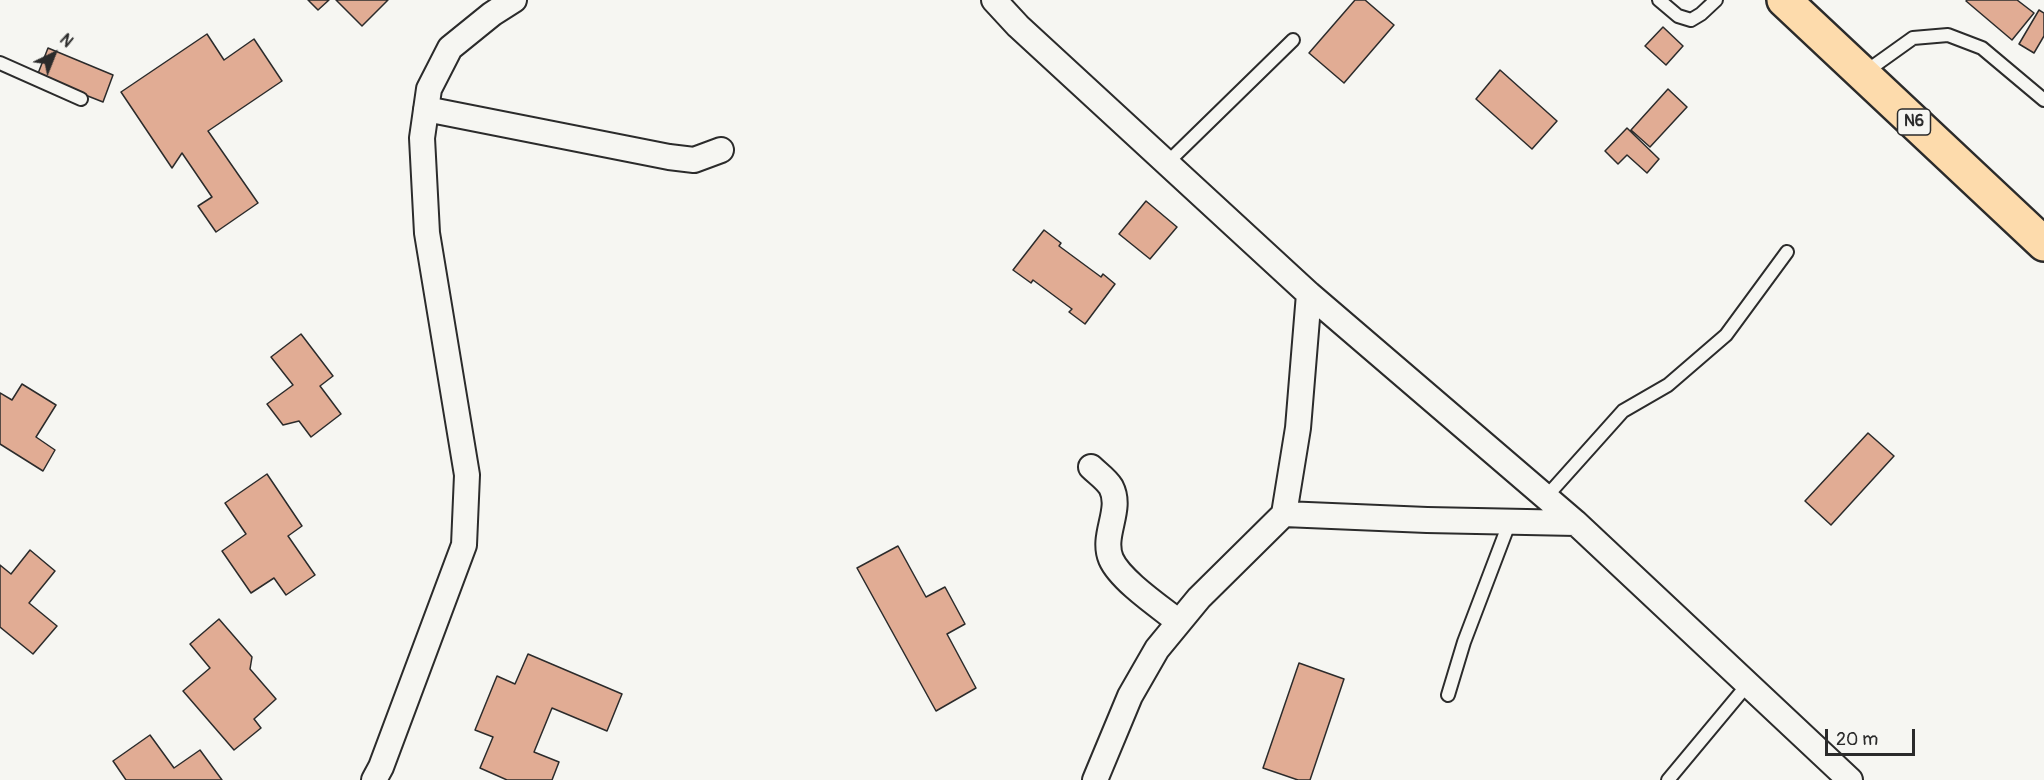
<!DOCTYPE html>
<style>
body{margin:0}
#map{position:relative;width:2044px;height:780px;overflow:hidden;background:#f6f6f2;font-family:Pangolin,sans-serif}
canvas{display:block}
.north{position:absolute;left:24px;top:24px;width:60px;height:60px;-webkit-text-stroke:4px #f6f6f2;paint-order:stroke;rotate:43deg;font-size:16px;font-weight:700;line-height:24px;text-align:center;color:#2b2b2b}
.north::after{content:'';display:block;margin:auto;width:21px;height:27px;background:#2b2b2b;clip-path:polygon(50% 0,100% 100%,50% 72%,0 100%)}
.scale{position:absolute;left:1825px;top:729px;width:90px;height:27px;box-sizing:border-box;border:3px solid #2b2b2b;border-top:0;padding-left:8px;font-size:18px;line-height:21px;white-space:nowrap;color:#2b2b2b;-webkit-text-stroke:4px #f6f6f2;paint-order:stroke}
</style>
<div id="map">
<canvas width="2044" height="780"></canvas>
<div class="north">N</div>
<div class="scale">20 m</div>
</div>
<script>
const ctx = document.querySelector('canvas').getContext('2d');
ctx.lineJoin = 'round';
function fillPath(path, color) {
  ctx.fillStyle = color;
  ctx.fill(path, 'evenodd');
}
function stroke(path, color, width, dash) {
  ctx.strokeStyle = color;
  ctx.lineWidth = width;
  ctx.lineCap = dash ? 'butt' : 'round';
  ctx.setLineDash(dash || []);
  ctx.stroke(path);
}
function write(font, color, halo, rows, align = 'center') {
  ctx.font = font + ' Pangolin,sans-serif';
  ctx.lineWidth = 4.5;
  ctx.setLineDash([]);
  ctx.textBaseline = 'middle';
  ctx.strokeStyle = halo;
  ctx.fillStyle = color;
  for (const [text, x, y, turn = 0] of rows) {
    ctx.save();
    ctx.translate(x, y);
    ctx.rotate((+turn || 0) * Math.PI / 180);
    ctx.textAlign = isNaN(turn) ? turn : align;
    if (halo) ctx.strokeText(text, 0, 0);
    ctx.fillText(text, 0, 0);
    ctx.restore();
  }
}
const building = new Path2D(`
 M 308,0 L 329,0 L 318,10 Z
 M 336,0 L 388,0 L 362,26 Z
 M 1355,0 L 1365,0 L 1394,25 L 1344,83 L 1309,53 Z
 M 1967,0 L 2017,0 L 2034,13 L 2012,40 L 1966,1 Z
 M 2039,10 L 2044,13 L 2044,36 L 2034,53 L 2019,44 Z
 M 1663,27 L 1683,46 L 1666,65 L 1645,46 Z
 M 207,34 L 224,60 L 254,39 L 282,81 L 208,131 L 258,203 L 216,232 L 198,206 L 212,197 L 182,153 L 172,168 L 121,92 Z
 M 48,48 L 113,75 L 103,102 L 37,76 Z
 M 1500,70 L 1557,121 L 1532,149 L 1476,99 Z
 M 1668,89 L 1687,107 L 1650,147 L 1631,130 Z
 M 1627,128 L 1659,159 L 1647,173 L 1627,155 L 1618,164 L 1605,151 Z
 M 1146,201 L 1177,227 L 1150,259 L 1119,234 Z
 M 1044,230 L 1061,243 L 1059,246 L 1101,277 L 1103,274 L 1115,284 L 1085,324 L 1069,312 L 1072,309 L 1033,280 L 1031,283 L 1013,270 Z
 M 301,334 L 333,376 L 320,386 L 341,414 L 311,437 L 299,421 L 283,425 L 267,404 L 293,385 L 271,357 Z
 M 22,384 L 56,405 L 36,437 L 55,450 L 43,471 L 0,444 L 0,393 L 12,400 Z
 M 1868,433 L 1894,456 L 1831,525 L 1805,501 Z
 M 267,474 L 302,526 L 288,536 L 315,575 L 286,595 L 274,578 L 251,593 L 222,551 L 246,534 L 225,503 Z
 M 898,546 L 926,597 L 945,587 L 965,624 L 947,634 L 976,688 L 936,711 L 857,568 Z
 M 30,550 L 55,571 L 29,603 L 57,626 L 33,654 L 0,627 L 0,565 L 11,574 Z
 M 219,619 L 252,657 L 250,669 L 276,699 L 254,719 L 261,728 L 234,750 L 183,691 L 210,668 L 190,644 Z
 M 528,654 L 622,694 L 607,731 L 552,708 L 534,752 L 559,762 L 552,780 L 507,780 L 480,768 L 493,737 L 475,730 L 497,676 L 515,684 Z
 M 1299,663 L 1344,679 L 1310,780 L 1298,780 L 1263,768 Z
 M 150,735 L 174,768 L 200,750 L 222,780 L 126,780 L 113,761 Z`);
const lane = new Path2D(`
 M 1659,0 L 1678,16 L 1691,20 L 1701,14 L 1716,0
 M 0,63 L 81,99
 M 1864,73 L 1913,38 L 1948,35 L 1982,48 L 2044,100
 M 1167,163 L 1293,40
 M 1546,497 L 1623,411 L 1668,385 L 1726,335 L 1787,252
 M 1448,695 L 1464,642 L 1510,521
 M 1668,780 L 1748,684`);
const street = new Path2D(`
 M 994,0 L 1018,26 L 1309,294 L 1576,523 L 1850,780
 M 426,109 L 669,157 L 694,160 L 721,150
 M 1091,467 C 1097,473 1106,479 1111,487 C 1123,510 1101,535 1111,559 C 1120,580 1160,607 1179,622
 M 1284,514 L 1427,520 L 1576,523
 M 374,780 L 381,767 L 464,545 L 467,475 L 427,233 L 422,138 L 429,89 L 450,48 L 492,14 L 514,0
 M 1095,780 L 1130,696 L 1157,649 L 1199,598 L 1284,514 L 1298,428 L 1309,294`);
const highway = new Path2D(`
 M 1784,0 L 2044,244`);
const shields = [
 [1914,122,33]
];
const shieldNames = [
 ["N6",1914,122]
];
fillPath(building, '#e1ac94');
stroke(building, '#2b2b2b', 1.5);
stroke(lane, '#2b2b2b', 16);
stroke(street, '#2b2b2b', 28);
stroke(highway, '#2b2b2b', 38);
stroke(lane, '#f6f6f2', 12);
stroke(street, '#f6f6f2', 24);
stroke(highway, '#fddbac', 33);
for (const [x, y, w] of shields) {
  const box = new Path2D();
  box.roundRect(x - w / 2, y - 13, w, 26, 4.5);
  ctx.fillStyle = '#f6f6f2';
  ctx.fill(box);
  stroke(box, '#2b2b2b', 1.5);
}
write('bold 16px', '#2b2b2b', null, shieldNames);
</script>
